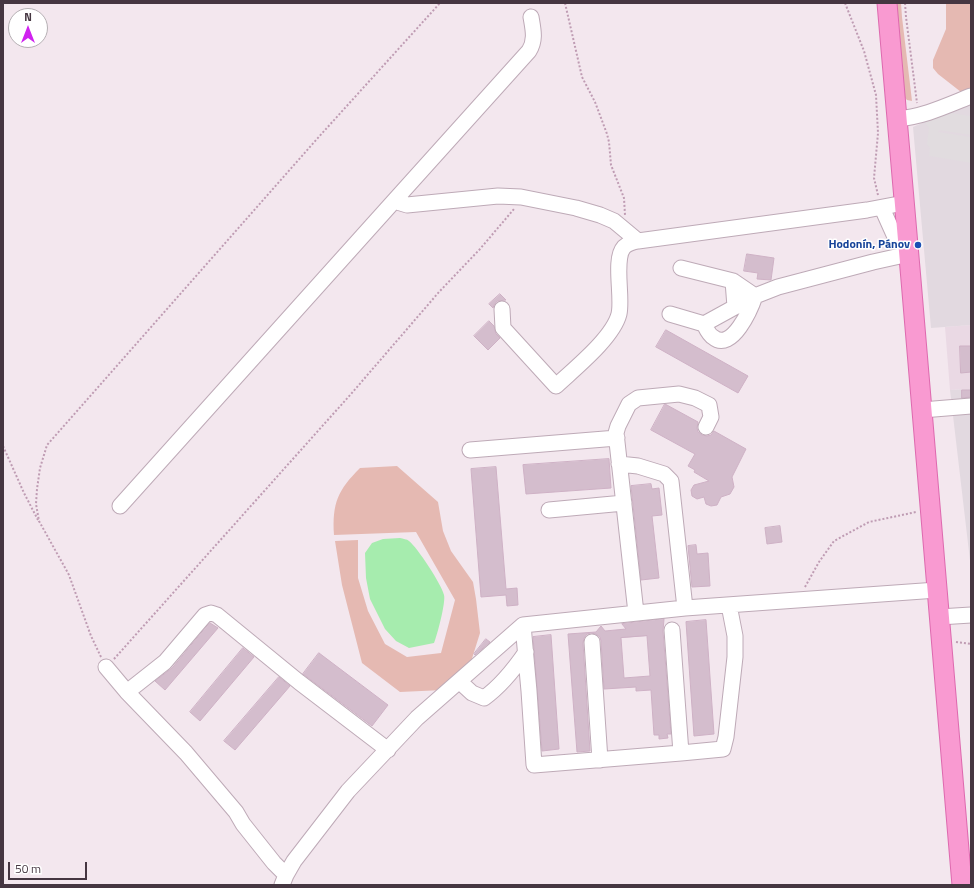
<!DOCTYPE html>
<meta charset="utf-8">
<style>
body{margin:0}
#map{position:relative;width:974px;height:888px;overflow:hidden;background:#f3e7ee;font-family:"Titillium Web",sans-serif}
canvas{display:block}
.frame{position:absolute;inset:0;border:4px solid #453641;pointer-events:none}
.north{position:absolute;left:8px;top:8px;width:40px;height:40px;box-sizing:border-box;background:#fff;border:1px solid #b5afb3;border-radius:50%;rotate:0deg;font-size:11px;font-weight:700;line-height:16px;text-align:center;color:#453641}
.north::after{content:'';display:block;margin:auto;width:14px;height:18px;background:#d022ef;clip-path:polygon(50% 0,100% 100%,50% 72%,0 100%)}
.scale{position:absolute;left:8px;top:862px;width:79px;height:18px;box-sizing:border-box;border:2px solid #453641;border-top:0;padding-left:5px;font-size:12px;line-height:14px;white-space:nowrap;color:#453641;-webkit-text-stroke:3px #fff;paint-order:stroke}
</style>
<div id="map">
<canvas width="974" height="888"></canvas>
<div class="frame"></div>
<div class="north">N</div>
<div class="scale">50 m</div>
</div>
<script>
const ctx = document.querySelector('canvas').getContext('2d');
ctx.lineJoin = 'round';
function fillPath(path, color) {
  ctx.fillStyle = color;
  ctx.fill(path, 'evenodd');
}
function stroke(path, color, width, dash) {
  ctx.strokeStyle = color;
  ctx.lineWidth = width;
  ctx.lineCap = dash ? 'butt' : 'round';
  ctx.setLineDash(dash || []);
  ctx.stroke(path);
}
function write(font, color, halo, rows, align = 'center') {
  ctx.font = font + ' "Titillium Web",sans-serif';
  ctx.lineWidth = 3;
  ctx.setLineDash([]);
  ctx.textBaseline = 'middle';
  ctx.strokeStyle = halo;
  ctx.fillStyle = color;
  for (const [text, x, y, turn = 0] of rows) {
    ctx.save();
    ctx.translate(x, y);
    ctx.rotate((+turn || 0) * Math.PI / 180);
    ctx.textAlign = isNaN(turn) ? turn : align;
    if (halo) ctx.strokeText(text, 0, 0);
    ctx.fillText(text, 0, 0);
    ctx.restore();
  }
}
const residential = new Path2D(`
 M 971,325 L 971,389 L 950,390 L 945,327 Z`);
const industrial = new Path2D(`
 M 971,101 L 971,325 L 931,328 L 913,127 Z
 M 971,389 L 971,569 L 950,390 Z`);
const green = new Path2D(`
 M 894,3 L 901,3 L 902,17 L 912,101 L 907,100 L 903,96 Z
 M 946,3 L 971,3 L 971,90 L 967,92 L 961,92 L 938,74 L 933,68 L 933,60 L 946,29 Z
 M 397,466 L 438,502 L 443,531 L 451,551 L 473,582 L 476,599 L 480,633 L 469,668 L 443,690 L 400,692 L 362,663 L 342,585 L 335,541 L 358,540 L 358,578 L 368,611 L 385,644 L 407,657 L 441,653 L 455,600 L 416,532 L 334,535 C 332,503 338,490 360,468 Z`);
const parking = new Path2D(`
 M 945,112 L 971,116 L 971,135 L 939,130 L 938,132 L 971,137 L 971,163 L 929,156 L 930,148 L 927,144 L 929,128 L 924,121 Z`);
const water = new Path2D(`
 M 400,538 C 403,539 407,539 409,541 C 417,547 442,585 444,595 C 446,602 437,636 434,643 L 409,648 L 396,641 L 385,629 L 370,599 L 366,578 L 365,553 L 372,543 L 383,539 Z`);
const building = new Path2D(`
 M 747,254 L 774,258 L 771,280 L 757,279 L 758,273 L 744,271 Z
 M 500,294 L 506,300 L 497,301 L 494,305 L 493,308 L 489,304 Z
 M 489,321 L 494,326 L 496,334 L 500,338 L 488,350 L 474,336 Z
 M 666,330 L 748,376 L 738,393 L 656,347 Z
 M 960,346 L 971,346 L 971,372 L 961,373 Z
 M 962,390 L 971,390 L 971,397 L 962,398 Z
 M 665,404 L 698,422 L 697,428 L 698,432 L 702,435 L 707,436 L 711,435 L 714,431 L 746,449 L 732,477 L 734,487 L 730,494 L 721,497 L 717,505 L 711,506 L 706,504 L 704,497 L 697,499 L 692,496 L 691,490 L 694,485 L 709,481 L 694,472 L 695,470 L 688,466 L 695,454 L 651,430 Z
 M 609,459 L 611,488 L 526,494 L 523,465 Z
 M 496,467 L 506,589 L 517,588 L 518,605 L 507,606 L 506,595 L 481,597 L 471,469 Z
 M 651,484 L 652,489 L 659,488 L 662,515 L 652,516 L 659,578 L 641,580 L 631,486 Z
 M 780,526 L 782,542 L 767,544 L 765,528 Z
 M 696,545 L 697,554 L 708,553 L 710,586 L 692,587 L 688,546 Z
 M 664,619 L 663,631 L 671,734 L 667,734 L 668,738 L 659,739 L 659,735 L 654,735 L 651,690 L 636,691 L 636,687 L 604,689 L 601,641 L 600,637 L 596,634 L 591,633 L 587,634 L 584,638 L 583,643 L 590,751 L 577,752 L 568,634 L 596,632 L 601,626 L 605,631 L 626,629 L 622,624 ZM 647,636 L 650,676 L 624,678 L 621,638 Z
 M 706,620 L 714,734 L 694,736 L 686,622 Z
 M 210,623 L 218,628 L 165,690 L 155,681 L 172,668 Z
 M 551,635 L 559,749 L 542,751 L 533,637 Z
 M 486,639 L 490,642 L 475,655 L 474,654 Z
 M 243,648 L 254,657 L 200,721 L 190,712 Z
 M 319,653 L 388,705 L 372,726 L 303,674 Z
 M 279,677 L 290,686 L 235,750 L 224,741 Z`);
const path = new Path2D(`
 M 565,3 L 582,77 L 595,102 L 607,134 L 609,142 L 611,165 L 624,198 L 625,215
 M 845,3 L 864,51 L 876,95 L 878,133 L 874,178 L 878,195
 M 905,3 L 906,17 L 917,103
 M 3,446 L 24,493 L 38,520
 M 805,587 L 819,562 L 834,541 L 869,522 L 916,512
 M 956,642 L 971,644
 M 101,657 L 91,636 L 69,575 L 39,521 L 36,504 L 37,489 L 40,468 L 47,445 L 316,140 L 440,3
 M 114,659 L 351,394 L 439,292 L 480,249 L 514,209`);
const minor = new Path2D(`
 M 531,17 C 533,29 536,40 529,51 L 394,201 L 407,205 L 498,196 L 521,197 L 576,208 L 600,215 L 614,221 L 638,241 L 867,210 L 904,203
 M 896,119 C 923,117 946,106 971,96
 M 882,208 L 895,237 L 900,239 L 907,241
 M 681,268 L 733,281 L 735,307
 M 502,309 L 503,328 L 556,386 C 574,369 613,338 619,314 C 623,297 613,259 624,247 C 628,243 633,242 638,241
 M 670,314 L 704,324 L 755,296 L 778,287 L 873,262 L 909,254
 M 704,324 C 706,328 709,335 713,337 C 732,353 751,308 755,296 L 733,281
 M 922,410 L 971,406
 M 470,450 L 617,438
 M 619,464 L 638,466 L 664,474 L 671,481 L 685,608
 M 120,506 L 394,201
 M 549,510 L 624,503
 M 636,613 L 616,433 L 618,426 L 629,404 L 638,398 L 679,394 L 695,398 L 709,405 L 711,417 L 706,427
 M 939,617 L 971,615
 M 523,625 L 529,691 L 534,765 L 681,753 L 672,630
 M 592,642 L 600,760
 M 106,667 L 127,692 L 186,753 L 236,812 L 243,824 L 274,863 L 286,875
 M 459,681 L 472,693 L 484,698 C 501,686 515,668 526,652
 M 127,692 L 165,662 L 205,615 L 211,613 L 217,615 L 299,682 L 388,750
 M 681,753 L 723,749 L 726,737 L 735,657 L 735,636 L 729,605
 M 282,885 L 286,875 L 294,861 L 348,791 L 417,718 L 523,625 L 685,608 L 937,590`);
const major = new Path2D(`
 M 887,3 L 911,280 L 962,885`);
const markers = [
 [918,245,4,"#1a4fb4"]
];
const transitNames = [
 ["Hodonín, Pánov",910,245]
];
fillPath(residential, '#ead9e4');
fillPath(industrial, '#e2d9e0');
fillPath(green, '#e5b9b2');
fillPath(parking, '#e1dcdf');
fillPath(water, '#a6ecae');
fillPath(building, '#d4bdcd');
stroke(building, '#ceb1c5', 1);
stroke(minor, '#beaab7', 17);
stroke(major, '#de6aaf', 21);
stroke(path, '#bf9cb3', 2, [2, 2]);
stroke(minor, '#fff', 15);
stroke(major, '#f99ad1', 19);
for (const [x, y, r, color] of markers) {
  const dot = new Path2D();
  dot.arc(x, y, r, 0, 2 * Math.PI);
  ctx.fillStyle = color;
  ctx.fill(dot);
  stroke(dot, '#fff', 1.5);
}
write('bold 12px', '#164399', '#fff', transitNames, 'right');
</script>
